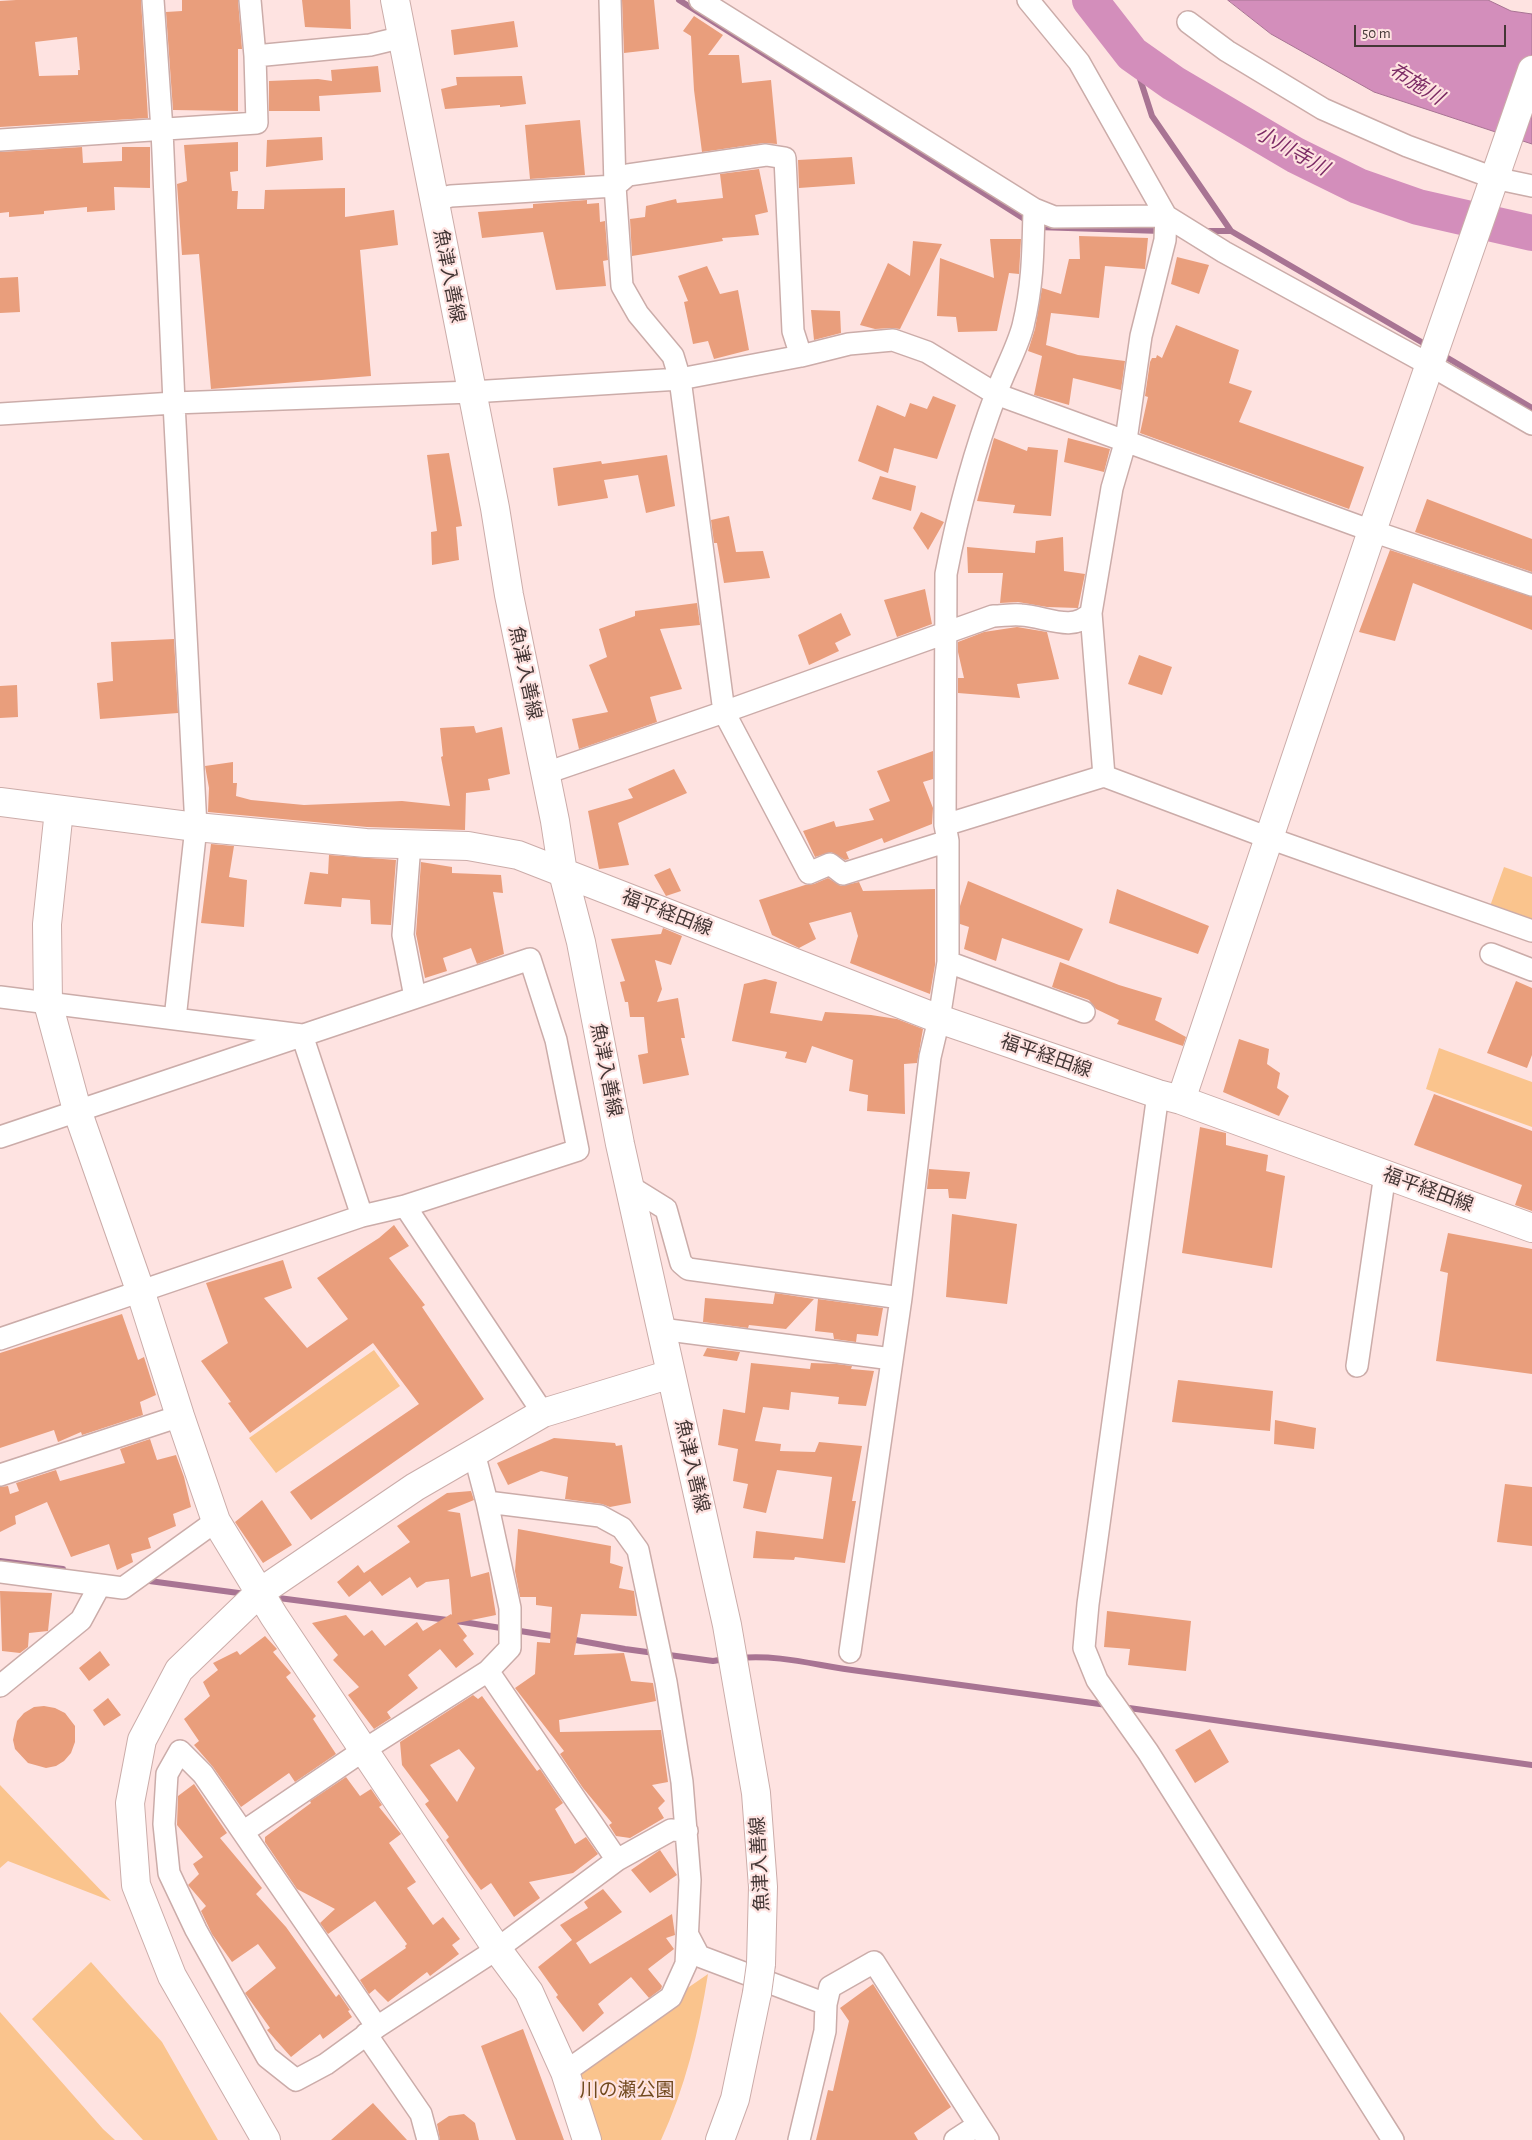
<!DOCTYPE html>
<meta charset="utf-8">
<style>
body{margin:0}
#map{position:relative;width:1532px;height:2140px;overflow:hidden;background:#fee3e1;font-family:"Alegreya Sans",sans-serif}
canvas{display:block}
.scale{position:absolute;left:1354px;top:25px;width:152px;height:22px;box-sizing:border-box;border:2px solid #443736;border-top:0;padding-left:6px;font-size:15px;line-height:18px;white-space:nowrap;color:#443736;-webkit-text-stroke:4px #fee3e1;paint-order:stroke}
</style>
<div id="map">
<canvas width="1532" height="2140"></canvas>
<div class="scale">50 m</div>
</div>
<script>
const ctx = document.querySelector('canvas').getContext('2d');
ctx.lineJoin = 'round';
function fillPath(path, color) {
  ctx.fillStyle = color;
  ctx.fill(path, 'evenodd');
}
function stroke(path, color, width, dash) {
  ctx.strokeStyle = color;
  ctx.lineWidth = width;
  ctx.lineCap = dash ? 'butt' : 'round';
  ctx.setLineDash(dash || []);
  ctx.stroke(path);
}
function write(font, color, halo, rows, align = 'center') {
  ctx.font = font + ' "Alegreya Sans","Noto Sans JP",sans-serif';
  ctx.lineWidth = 4.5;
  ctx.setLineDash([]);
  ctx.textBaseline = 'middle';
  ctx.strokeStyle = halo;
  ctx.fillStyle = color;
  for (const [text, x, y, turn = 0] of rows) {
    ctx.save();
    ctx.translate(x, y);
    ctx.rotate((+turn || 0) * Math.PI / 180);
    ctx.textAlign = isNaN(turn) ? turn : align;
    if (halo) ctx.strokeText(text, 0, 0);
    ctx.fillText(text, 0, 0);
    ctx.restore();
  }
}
const green = new Path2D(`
 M 1504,867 L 1532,877 L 1532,925 L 1489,909 Z
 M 1439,1048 L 1532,1082 L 1532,1127 L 1426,1089 Z
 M 374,1350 L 400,1386 L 276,1473 L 249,1438 Z
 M 0,1785 L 111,1901 L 8,1861 L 0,1868 Z
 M 91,1962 L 162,2042 L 218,2140 L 143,2140 L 32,2019 Z
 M 708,1974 C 699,2031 685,2088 661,2140 L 587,2140 L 565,2072 Z
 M 0,2012 L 103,2129 L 115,2140 L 0,2140 Z`);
const water = new Path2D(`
 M 1228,0 L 1488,0 L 1511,11 L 1532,14 L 1532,144 L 1374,92 L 1271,34 Z`);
const stream = new Path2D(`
 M 679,0 L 1037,227 L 1161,231
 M 1132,54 L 1152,116 L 1231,231
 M 1204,231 L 1231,231 L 1430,347
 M 1441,354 L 1532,408
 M 0,1561 L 63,1569
 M 142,1580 L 246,1594
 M 271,1597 L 463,1622 L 558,1637
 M 570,1639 L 625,1649 L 713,1661 L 726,1659
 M 739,1658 C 780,1654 818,1666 859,1671 C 942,1683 1025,1693 1107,1705
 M 1122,1707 L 1532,1765`);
const river = new Path2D(`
 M 1090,0 L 1132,54 L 1173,83 L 1295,155 L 1358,186 L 1418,207 L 1532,233`);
const building = new Path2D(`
 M 16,0 L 141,0 L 148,118 L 0,127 L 0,1 ZM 77,37 L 80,70 L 78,70 L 78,75 L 39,76 L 35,42 Z
 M 182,0 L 238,0 L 242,49 L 238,49 L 238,111 L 173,110 L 166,12 L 182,11 Z
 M 302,0 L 350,0 L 351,29 L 305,27 Z
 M 622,0 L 654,0 L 659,49 L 624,53 Z
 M 694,16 L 723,35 L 708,55 L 739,55 L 742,83 L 771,80 L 777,144 L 764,143 L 702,152 L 694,90 L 691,36 L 683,31 Z
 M 514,21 L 518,47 L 454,55 L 451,30 Z
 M 378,66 L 381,92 L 319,96 L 320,111 L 269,111 L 269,81 L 318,79 L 332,81 L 331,70 Z
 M 522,76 L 526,104 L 500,107 L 500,105 L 445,109 L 441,89 L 457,85 L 456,77 Z
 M 580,120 L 585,175 L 530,179 L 525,125 Z
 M 322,137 L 323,160 L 266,167 L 267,140 Z
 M 238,142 L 238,171 L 230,172 L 232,191 L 238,191 L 237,209 L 264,209 L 265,190 L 345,188 L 345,217 L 394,210 L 398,245 L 360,250 L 371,376 L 211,389 L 199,254 L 182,255 L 177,184 L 187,181 L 184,145 Z
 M 82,147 L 83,163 L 122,161 L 122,147 L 150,147 L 150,188 L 114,187 L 115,210 L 87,212 L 87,207 L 44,211 L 44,214 L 9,217 L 9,212 L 0,213 L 0,152 Z
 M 852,157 L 855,184 L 799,188 L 798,160 Z
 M 759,169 L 768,212 L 755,215 L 759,235 L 722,238 L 723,241 L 632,256 L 630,219 L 645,217 L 646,206 L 676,199 L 677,203 L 723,198 L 720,174 Z
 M 587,200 L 587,204 L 599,203 L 600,222 L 605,221 L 608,260 L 603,261 L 606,286 L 556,290 L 543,232 L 482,238 L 478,212 L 533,208 L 533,204 Z
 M 1079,236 L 1148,238 L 1145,269 L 1105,266 L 1099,318 L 1051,313 L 1046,345 L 1078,355 L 1125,361 L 1121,390 L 1073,378 L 1069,405 L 1034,395 L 1042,356 L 1028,351 L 1035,329 L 1042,288 L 1061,294 L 1069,259 L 1080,259 Z
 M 990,239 L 1021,239 L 1019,274 L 1009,273 L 997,331 L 958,332 L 956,317 L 937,316 L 940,258 L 994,278 Z
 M 913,241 L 942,244 L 900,329 L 892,328 L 875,329 L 860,325 L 888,263 L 910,276 Z
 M 1177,257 L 1209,265 L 1199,294 L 1171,284 Z
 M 707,266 L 720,294 L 738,290 L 749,350 L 714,359 L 708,341 L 693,344 L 684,302 L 688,301 L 678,276 Z
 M 18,277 L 20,312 L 0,313 L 0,278 Z
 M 811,310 L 840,311 L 841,333 L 814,340 Z
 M 1176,325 L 1239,350 L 1229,383 L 1252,391 L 1239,422 L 1364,467 L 1349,509 L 1140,433 L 1148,397 L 1145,396 L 1150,362 L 1152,358 L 1156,358 L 1157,355 L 1162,358 Z
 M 933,396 L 956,405 L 937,459 L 894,448 L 888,473 L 858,461 L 877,405 L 905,417 L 910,403 L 927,409 Z
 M 994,438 L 1027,451 L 1028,447 L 1058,450 L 1051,516 L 1013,513 L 1015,505 L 977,501 Z
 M 1068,438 L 1110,449 L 1104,472 L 1064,462 Z
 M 449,453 L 462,526 L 456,527 L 459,560 L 432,565 L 431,532 L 437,531 L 427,455 Z
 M 667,455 L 675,506 L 646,513 L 638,475 L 604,480 L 608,498 L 558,506 L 553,468 L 601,461 L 602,464 Z
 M 880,476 L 916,486 L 911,511 L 872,499 Z
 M 1427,499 L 1532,539 L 1532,572 L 1415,532 Z
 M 921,512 L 944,522 L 928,550 L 913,528 Z
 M 729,516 L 736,552 L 763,551 L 770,578 L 724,583 L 717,543 L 714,543 L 711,520 Z
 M 1063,537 L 1064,571 L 1085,574 L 1078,608 L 1047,607 L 1018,602 L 1000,603 L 1003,573 L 968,573 L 967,547 L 1035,553 L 1036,541 Z
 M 1390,550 L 1532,597 L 1532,630 L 1413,583 L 1395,641 L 1359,632 Z
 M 925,589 L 932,624 L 897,637 L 884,600 Z
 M 697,603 L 700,625 L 660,629 L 682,689 L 650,697 L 657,722 L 579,749 L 572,719 L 608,712 L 589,665 L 607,657 L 599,629 L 635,616 L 635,611 Z
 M 841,613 L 851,635 L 835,643 L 839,651 L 809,665 L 798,635 Z
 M 1017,627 L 1047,632 L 1059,679 L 1017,684 L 1020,698 L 958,693 L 958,678 L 964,678 L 958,652 L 958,642 L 984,632 Z
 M 174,639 L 178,713 L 100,719 L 97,683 L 113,681 L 111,642 Z
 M 1139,655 L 1172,667 L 1162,695 L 1128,684 Z
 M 17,685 L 18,717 L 0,718 L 0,686 Z
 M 474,726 L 476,733 L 502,727 L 510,774 L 488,779 L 490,790 L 466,793 L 465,830 L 367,827 L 208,812 L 209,788 L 205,766 L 233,762 L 233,783 L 237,783 L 236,796 L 251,800 L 304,805 L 402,801 L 450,806 L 441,757 L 443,756 L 440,728 Z
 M 933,751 L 933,779 L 923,782 L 933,808 L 932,824 L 884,843 L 882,838 L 846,852 L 849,859 L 845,860 L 831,852 L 815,857 L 803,831 L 834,821 L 836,827 L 874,820 L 869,809 L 890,801 L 877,771 Z
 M 674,769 L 687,793 L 618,823 L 629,865 L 599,869 L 588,811 L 633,798 L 628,789 Z
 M 211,844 L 234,846 L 229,877 L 247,880 L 244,927 L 201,923 Z
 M 329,855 L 396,860 L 391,925 L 371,924 L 370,900 L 342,898 L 341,907 L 304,904 L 310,872 L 328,874 Z
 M 421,862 L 452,867 L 452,873 L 501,875 L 503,893 L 493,892 L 504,954 L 477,964 L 471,948 L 443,958 L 447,971 L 425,978 L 416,934 Z
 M 670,868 L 681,891 L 666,896 L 654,875 Z
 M 828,878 L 841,886 L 859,882 L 863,891 L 935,889 L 935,965 L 930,994 L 850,963 L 858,936 L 851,912 L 809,923 L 816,939 L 799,948 L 772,935 L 759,900 L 805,885 L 814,884 Z
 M 968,881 L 1083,929 L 1069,961 L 1002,938 L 996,961 L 964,949 L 969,927 L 960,924 L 960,906 Z
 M 1117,889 L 1209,926 L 1198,954 L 1109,923 Z
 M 663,928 L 682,936 L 671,965 L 655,960 L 662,989 L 657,1002 L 678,998 L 685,1038 L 681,1038 L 689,1075 L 643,1084 L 638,1055 L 648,1053 L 644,1017 L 630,1017 L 628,1002 L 625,1002 L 620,982 L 625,981 L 611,939 L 661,934 Z
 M 1060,962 L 1119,985 L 1162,998 L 1155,1020 L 1186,1037 L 1183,1046 L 1117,1024 L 1119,1020 L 1096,1009 L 1089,1000 L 1052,987 Z
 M 765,979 L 777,982 L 770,1013 L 822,1021 L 825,1012 L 871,1015 L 897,1019 L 923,1029 L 917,1063 L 904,1064 L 905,1114 L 867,1111 L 868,1095 L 849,1091 L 853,1060 L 812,1046 L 806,1063 L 785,1058 L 787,1052 L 732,1041 L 744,984 Z
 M 1516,981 L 1532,988 L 1532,1055 L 1527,1068 L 1487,1053 Z
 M 1239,1039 L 1269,1049 L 1267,1064 L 1280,1073 L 1277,1088 L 1289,1096 L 1279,1116 L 1223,1092 Z
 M 1434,1094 L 1532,1131 L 1532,1211 L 1515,1205 L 1522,1185 L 1414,1145 Z
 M 1200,1127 L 1226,1133 L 1226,1145 L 1268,1155 L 1266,1171 L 1285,1176 L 1272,1268 L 1182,1253 Z
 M 929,1169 L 970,1172 L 966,1199 L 949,1198 L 948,1189 L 927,1189 Z
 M 952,1214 L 1017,1224 L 1007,1304 L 946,1297 Z
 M 394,1225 L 409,1246 L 389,1258 L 425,1305 L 422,1307 L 484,1399 L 311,1520 L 290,1492 L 419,1404 L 373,1343 L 250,1433 L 228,1403 L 231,1402 L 201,1361 L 228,1343 L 206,1283 L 283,1260 L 292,1288 L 264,1298 L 307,1348 L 348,1319 L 317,1278 L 379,1238 Z
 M 1448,1233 L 1532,1249 L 1532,1374 L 1436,1361 L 1448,1273 L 1440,1271 Z
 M 775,1293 L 814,1299 L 786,1329 L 749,1325 L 748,1328 L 703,1322 L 705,1298 L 773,1304 Z
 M 818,1299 L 883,1308 L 878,1336 L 857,1334 L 856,1342 L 834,1339 L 833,1333 L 815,1331 Z
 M 122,1314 L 138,1360 L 144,1357 L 156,1395 L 140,1402 L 143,1415 L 82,1435 L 81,1432 L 58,1442 L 54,1430 L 0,1448 L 0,1353 Z
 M 707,1348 L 740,1352 L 737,1361 L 703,1356 Z
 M 751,1363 L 810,1369 L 811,1363 L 837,1364 L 852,1366 L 851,1369 L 874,1371 L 866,1406 L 838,1404 L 839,1397 L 791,1392 L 789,1410 L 763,1407 L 755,1441 L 781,1444 L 780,1451 L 815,1452 L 819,1442 L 862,1446 L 852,1501 L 856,1501 L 845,1563 L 795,1557 L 794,1560 L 753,1558 L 756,1531 L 823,1539 L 832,1477 L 777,1470 L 766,1513 L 743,1508 L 748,1484 L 733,1481 L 738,1449 L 718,1445 L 723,1409 L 745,1413 Z
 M 1178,1380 L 1273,1391 L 1270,1431 L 1172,1422 Z
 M 1275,1420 L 1316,1428 L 1314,1449 L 1274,1444 Z
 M 554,1438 L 615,1443 L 616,1446 L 622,1445 L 631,1503 L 610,1507 L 602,1504 L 565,1499 L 568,1477 L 541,1471 L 508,1485 L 497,1463 Z
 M 150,1439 L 157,1460 L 176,1455 L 184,1477 L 191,1507 L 173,1514 L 176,1526 L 148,1538 L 151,1548 L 131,1554 L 133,1562 L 117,1570 L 109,1544 L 71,1557 L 47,1502 L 15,1516 L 16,1524 L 0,1532 L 0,1487 L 8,1486 L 10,1494 L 19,1491 L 16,1483 L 56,1470 L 60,1481 L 125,1463 L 120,1449 Z
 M 1505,1484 L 1532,1487 L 1532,1546 L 1497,1542 Z
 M 471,1491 L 474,1500 L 447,1511 L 460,1513 L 471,1577 L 489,1572 L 496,1615 L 457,1623 L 467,1636 L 463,1640 L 474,1654 L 456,1668 L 440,1649 L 408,1675 L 418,1688 L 387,1712 L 391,1718 L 374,1729 L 348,1695 L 359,1687 L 333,1660 L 338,1655 L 312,1623 L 346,1615 L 364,1636 L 372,1630 L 385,1646 L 417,1622 L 423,1631 L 451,1614 L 452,1615 L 449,1579 L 426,1582 L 417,1588 L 410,1577 L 382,1596 L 370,1581 L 349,1597 L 337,1582 L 358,1565 L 364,1573 L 410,1542 L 397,1526 L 447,1493 Z
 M 262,1500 L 292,1545 L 263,1563 L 235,1522 Z
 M 518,1529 L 611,1546 L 610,1563 L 623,1567 L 619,1588 L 634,1591 L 637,1616 L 581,1614 L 574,1655 L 624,1653 L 631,1681 L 653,1683 L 656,1701 L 559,1720 L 560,1732 L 661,1730 L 668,1782 L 652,1785 L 665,1801 L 658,1808 L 664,1818 L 630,1838 L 616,1836 L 609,1825 L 612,1823 L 583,1788 L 560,1754 L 564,1751 L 515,1688 L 535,1674 L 537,1642 L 550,1643 L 552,1607 L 536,1605 L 536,1597 L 520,1597 L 515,1571 Z
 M 0,1591 L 52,1593 L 48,1631 L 29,1633 L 28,1647 L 20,1653 L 2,1651 Z
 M 1107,1611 L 1191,1621 L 1186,1671 L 1128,1665 L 1130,1649 L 1104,1647 Z
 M 265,1636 L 277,1649 L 273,1652 L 291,1673 L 286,1677 L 316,1716 L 313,1719 L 336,1754 L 295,1782 L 289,1773 L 241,1807 L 213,1767 L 194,1745 L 199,1741 L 184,1719 L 210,1696 L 203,1682 L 218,1670 L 213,1663 L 237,1651 L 240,1655 Z
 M 100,1651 L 110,1665 L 89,1681 L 79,1668 Z
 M 473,1695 L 478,1699 L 482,1696 L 537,1771 L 540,1769 L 563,1803 L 555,1809 L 575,1844 L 586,1837 L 598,1854 L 573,1873 L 529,1882 L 540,1898 L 514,1917 L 491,1883 L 481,1890 L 468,1872 L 446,1840 L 449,1837 L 425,1804 L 429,1801 L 402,1765 L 400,1742 ZM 459,1749 L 475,1768 L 457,1802 L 430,1765 Z
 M 108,1698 L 121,1715 L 104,1726 L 93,1710 Z
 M 44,1706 L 55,1708 L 65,1713 L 75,1726 L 75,1742 L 71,1753 L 64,1761 L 56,1766 L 46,1768 L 28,1763 L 15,1749 L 13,1740 L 17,1721 L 24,1713 L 34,1707 Z
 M 1210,1729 L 1229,1762 L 1195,1783 L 1175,1750 Z
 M 346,1777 L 360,1796 L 371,1789 L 382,1805 L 379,1807 L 401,1834 L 389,1843 L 416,1882 L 407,1888 L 433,1925 L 443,1917 L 460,1939 L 452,1945 L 459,1954 L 430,1976 L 427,1972 L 388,2002 L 375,1989 L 369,1994 L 360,1980 L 406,1948 L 405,1946 L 407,1944 L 375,1901 L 328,1934 L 320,1923 L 335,1909 L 297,1889 L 265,1842 L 265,1837 L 311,1803 L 310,1801 Z
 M 194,1784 L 227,1833 L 220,1838 L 262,1888 L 256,1894 L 286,1927 L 336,1997 L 339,1994 L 350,2010 L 348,2011 L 352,2017 L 323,2039 L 320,2034 L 291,2057 L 267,2030 L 270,2028 L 245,1993 L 276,1968 L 258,1944 L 232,1962 L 212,1934 L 201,1911 L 206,1906 L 188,1885 L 199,1874 L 193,1864 L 203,1857 L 177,1825 L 178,1796 Z
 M 660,1850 L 677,1875 L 650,1893 L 631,1870 Z
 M 603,1889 L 622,1912 L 576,1943 L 590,1964 L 672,1914 L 675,1935 L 666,1938 L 674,1949 L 648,1969 L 662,1986 L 661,1989 L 649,1998 L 631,1977 L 598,2004 L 604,2013 L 583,2032 L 556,1997 L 558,1995 L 538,1967 L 572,1940 L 560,1925 L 588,1908 L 584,1902 Z
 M 873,1984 L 951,2107 L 914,2133 L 918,2140 L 816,2140 L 828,2090 L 833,2091 L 849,2021 L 840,2008 Z
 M 523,2029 L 564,2140 L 516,2140 L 481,2046 Z
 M 373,2103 L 407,2140 L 331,2140 Z
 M 464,2114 L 475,2123 L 479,2140 L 440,2140 L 437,2124 L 449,2116 Z`);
const street = new Path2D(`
 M 153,0 L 162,130 L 174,403 L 472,392 L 680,379 L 724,712 L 809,873 L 830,864 L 843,874 L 948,841
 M 250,0 L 255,56
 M 610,0 L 615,186 L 622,286 L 638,314 L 673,356 L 680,379 L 801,356 L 849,344 L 893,340 L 927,352 L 996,394 L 1372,531 L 1532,585
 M 700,0 L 1034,209 L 1054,217 L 1166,216
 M 1028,0 L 1079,62 L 1166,216 L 1224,252 L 1430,365 L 1532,424
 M 1188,22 L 1227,51 L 1323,109 L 1407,146 L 1494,178 L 1532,186
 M 0,140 L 257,123 L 255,56 L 370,45 L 403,37
 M 434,200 L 451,196 L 615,186 L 628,175 L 766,155 L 785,158 L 793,331 L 801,356
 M 0,414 L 174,403 L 196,827 L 175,1019
 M 1091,613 L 1104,776
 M 546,773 L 724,712 L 993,616 C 1002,616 1012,614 1021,615 C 1045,616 1072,633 1091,613 L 1112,488 L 1126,440 L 1141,336 L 1165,240 L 1166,216
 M 945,825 L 1104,776 L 1269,838 L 1532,931
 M 410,844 L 403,935 L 415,997
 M 1491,954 L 1532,970
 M 948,962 L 1084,1012
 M 0,997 L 302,1035 L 362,1216
 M 1158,1094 L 1088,1604 L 1084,1648 L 1097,1680 L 1148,1752 L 1393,2140
 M 0,1137 L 530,959 L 556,1040 L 578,1150 L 405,1206 L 362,1216 L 0,1339
 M 629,1186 L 666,1209 L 681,1263 L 688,1269 L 901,1298
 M 405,1206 L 543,1413
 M 661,1329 L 892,1359
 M 1357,1366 L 1385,1174
 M 0,1475 L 180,1416
 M 487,1502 L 600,1516 L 622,1528 L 638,1550 L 666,1682 L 682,1782 L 690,1880 L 686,1964 L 671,1997 L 565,2072
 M 0,1572 L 123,1588 L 216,1521
 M 850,1652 L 901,1298 L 930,1057 L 939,1019 L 948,962 L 948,841 L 945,825 L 946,574 C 958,512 974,452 996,394 C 1004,371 1017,349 1023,326 C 1033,285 1033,251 1034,209
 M 488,1671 L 617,1860
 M 0,1686 L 81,1620 L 100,1585
 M 243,1832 L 364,1750 L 488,1671 L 510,1648 L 510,1608 L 487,1502 L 474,1453
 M 688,1935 L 699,1956 L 826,2004
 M 377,2027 L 203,1774 L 180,1751 L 167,1774 L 164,1824 L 169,1873 L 196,1930 L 267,2057 L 296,2080 L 326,2064 L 377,2027 L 497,1949 L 617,1860 L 671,1830 L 687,1831
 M 366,2034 L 421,2114 L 428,2140
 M 799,2140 L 825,2031 L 826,2004 L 830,1987 L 874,1962 L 988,2140
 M 955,2140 L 978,2125`);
const secondary = new Path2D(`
 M 395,0 L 495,508 L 509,595 L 555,821 L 563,873 L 581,942 L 620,1144 L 727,1625 L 756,1793 L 763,1887 L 761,1964
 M 0,802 L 196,827 L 366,843 L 468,846 L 518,855 L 939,1019 L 1158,1094 L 1181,1100 L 1532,1228
 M 59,810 L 47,924 L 48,1003 L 77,1110 L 140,1290 L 180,1416 L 216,1521 L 274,1616 L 497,1949 L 529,1992 L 565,2072 L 587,2140
 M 1181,1100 L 1372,531 L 1532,70
 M 266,2140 L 172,1976 L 136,1885 L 130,1803 L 142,1740 L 179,1670 L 259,1593 L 415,1487 L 543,1413 L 671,1374
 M 720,2140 L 735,2099 L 757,1993`);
const secondaryBridge = new Path2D(`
 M 757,1993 L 761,1964`);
const streetNames = [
 ["魚津入善線",449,276,79],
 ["魚津入善線",525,673,78],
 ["福平経田線",667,913,21],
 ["福平経田線",1046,1056,19],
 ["魚津入善線",606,1070,79],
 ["福平経田線",1428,1190,20],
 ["魚津入善線",692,1466,77],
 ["魚津入善線",760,1864,-93]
];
const parkNames = [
 ["川の瀬公園",627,2090]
];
const waterNames = [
 ["布施川",1416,84,32],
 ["小川寺川",1292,151,29]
];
fillPath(green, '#fac48d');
fillPath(water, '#d38ebb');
stroke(water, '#a87493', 1);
stroke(stream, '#a87493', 6);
stroke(river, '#d38ebb', 36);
fillPath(building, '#e99e7c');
stroke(street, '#cbaca9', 24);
stroke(secondary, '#cbaca9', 30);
stroke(street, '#fff', 21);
stroke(secondary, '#fff', 28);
stroke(secondaryBridge, '#cbaca9', 30, []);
stroke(secondaryBridge, '#fff', 28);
write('19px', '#443736', '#fee3e1', streetNames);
write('19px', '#714a1f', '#fee3e1', parkNames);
write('italic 20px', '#7c2b65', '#fee3e1', waterNames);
</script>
